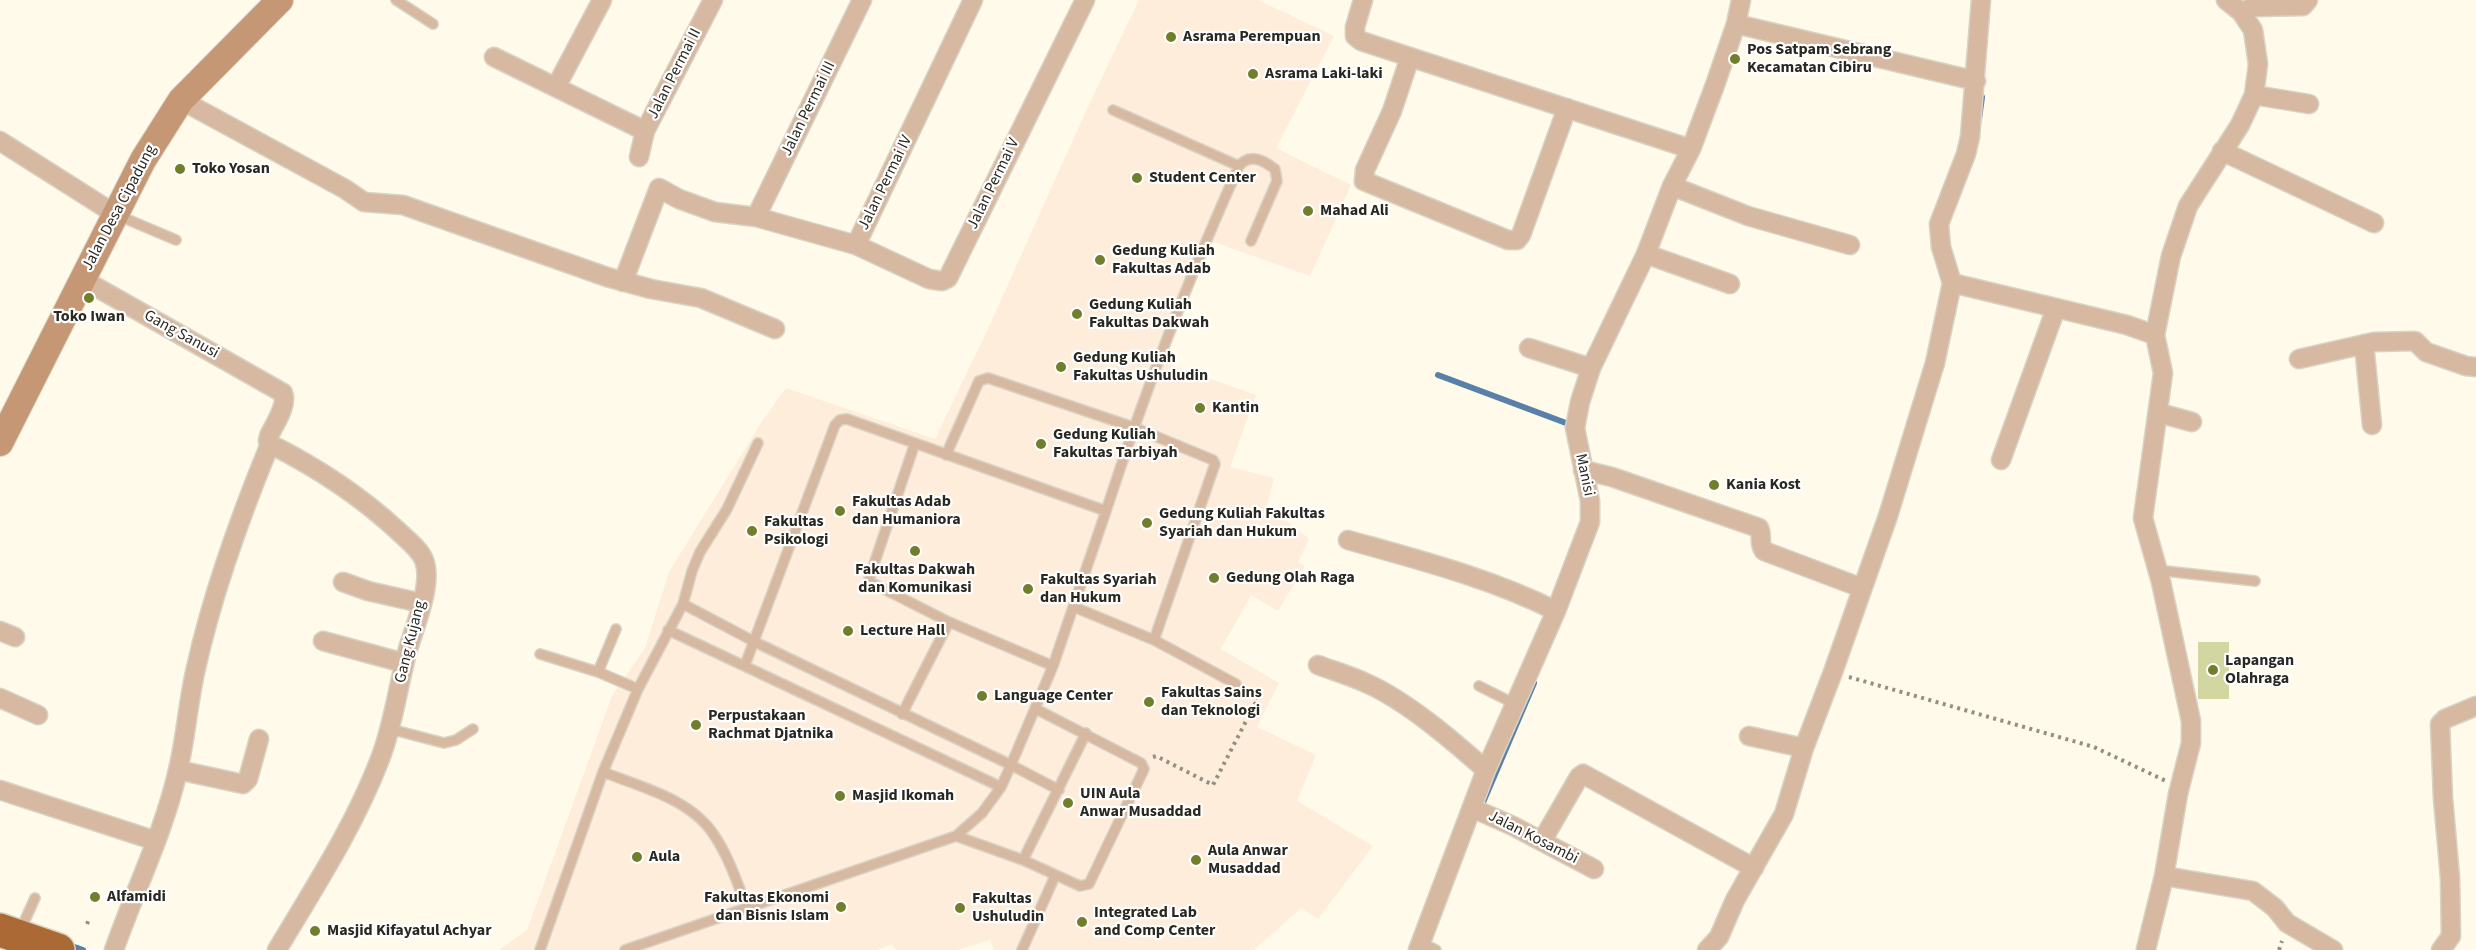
<!DOCTYPE html>
<style>
body{margin:0}
canvas{display:block;background:#fffae9}
</style>
<canvas width="2476" height="950"></canvas>
<script>
const ctx = document.querySelector('canvas').getContext('2d');
ctx.lineJoin = 'round';
function fillPath(path, color) {
  ctx.fillStyle = color;
  ctx.fill(path, 'evenodd');
}
function stroke(path, color, width, dash) {
  ctx.strokeStyle = color;
  ctx.lineWidth = width;
  ctx.lineCap = dash ? 'butt' : 'round';
  ctx.setLineDash(dash || []);
  ctx.stroke(path);
}
function write(font, color, halo, rows, align = 'center') {
  ctx.font = font + ' "Source Sans 3",sans-serif';
  ctx.lineWidth = 4.5;
  ctx.setLineDash([]);
  ctx.textBaseline = 'middle';
  ctx.strokeStyle = halo;
  ctx.fillStyle = color;
  for (const [text, x, y, turn = 0] of rows) {
    ctx.save();
    ctx.translate(x, y);
    ctx.rotate((+turn || 0) * Math.PI / 180);
    ctx.textAlign = isNaN(turn) ? turn : align;
    if (halo) ctx.strokeText(text, 0, 0);
    ctx.fillText(text, 0, 0);
    ctx.restore();
  }
}
const education = new Path2D(`
 M 1139,0 L 1258,0 L 1334,36 L 1276,148 L 1351,185 L 1310,276 L 1211,241 L 1165,363 L 1256,395 L 1230,467 L 1274,478 L 1267,505 L 1309,539 L 1298,562 L 1305,566 L 1278,611 L 1251,595 L 1221,649 L 1279,683 L 1257,727 L 1316,755 L 1297,801 L 1373,846 L 1318,919 L 1301,908 L 1254,950 L 994,950 L 990,940 L 958,950 L 896,950 L 892,944 L 878,950 L 499,950 L 527,930 L 612,696 L 645,648 L 669,572 L 761,423 L 786,388 L 935,439 L 987,331 L 1085,113 Z`);
const green = new Path2D(`
 M 2198,642 L 2229,642 L 2229,699 L 2198,699 Z`);
const stream = new Path2D(`
 M 1979,119 L 1982,97
 M 1438,375 L 1574,426
 M 1481,807 L 1534,683
 M 69,945 L 83,950`);
const path = new Path2D(`
 M 1849,677 L 2094,747 L 2166,781
 M 1153,757 L 1156,756 L 1213,785 L 1258,698 L 1247,691
 M 87,924 L 89,919
 M 2279,950 L 2282,941`);
const lane = new Path2D(`
 M 396,0 L 433,24
 M 1239,166 C 1250,153 1263,160 1275,169 L 1277,181 L 1251,241
 M 117,215 L 176,240
 M 946,455 L 979,381 L 988,378 L 1133,427 L 1213,460 L 1215,464 L 1154,640 L 1074,607
 M 1106,511 C 1144,394 1188,279 1239,166 L 1113,110
 M 2156,570 L 2255,581
 M 683,604 L 692,571 L 700,552 L 727,509 L 758,443
 M 949,622 L 1053,666
 M 1154,640 L 1236,684
 M 540,654 L 598,672 L 638,689
 M 745,665 L 835,425 L 840,420 L 847,419 L 1106,511 L 1053,666 L 1011,765 L 1059,790
 M 598,672 L 616,629
 M 1479,686 L 1515,704
 M 902,714 L 949,622 L 872,583 L 869,579 L 915,443
 M 390,729 L 444,743 L 456,740 L 473,729
 M 603,772 C 641,787 691,799 714,835 C 729,857 737,883 747,907
 M 956,836 L 1023,860 L 1080,886 L 1089,884 L 1144,769 L 1141,763 L 1036,709
 M 1023,860 L 1086,733
 M 20,931 L 35,898
 M 1422,943 L 1436,950
 M 540,950 L 603,772 L 638,689 L 683,604 L 755,642 L 1011,765 L 1001,787
 M 625,950 L 956,836 L 982,813 L 1001,787 L 668,630
 M 1022,950 L 1055,876`);
const street = new Path2D(`
 M 1363,0 L 1355,27 L 1355,36 L 1361,41 L 1691,149
 M 2226,0 L 2241,12
 M 1736,24 L 1976,81
 M 494,57 L 645,131
 M 1410,57 L 1392,111 L 1365,170 L 1364,181 L 1508,240 L 1517,240 L 1521,235 L 1567,108
 M 556,87 L 602,0
 M 2254,95 L 2309,104
 M 181,100 L 345,189 L 364,202 L 403,205 L 607,277 L 651,289 L 701,298 L 775,329
 M 0,141 L 115,214
 M 2222,151 L 2374,223
 M 639,157 L 645,131 L 713,0
 M 1672,186 L 1748,216 L 1850,245
 M 756,217 L 862,0
 M 856,245 L 973,0
 M 1646,254 L 1730,284
 M 82,279 L 283,393 C 288,405 274,425 269,436 L 268,441 L 270,444 C 316,467 359,495 397,530 C 406,539 419,548 424,560 C 433,583 415,626 408,649 C 398,685 394,723 380,759 C 354,827 314,888 277,950
 M 623,282 L 659,188 L 679,199 L 715,212 L 756,217 L 856,245 L 929,279 L 942,281 L 948,278 L 1085,0
 M 1952,283 L 2127,325 L 2155,335
 M 2364,344 L 2372,425
 M 1529,348 L 1591,368
 M 2299,359 L 2374,342 L 2415,341 L 2426,352 L 2466,366 L 2476,367
 M 2159,413 L 2192,422
 M 2001,460 L 2056,308
 M 1583,470 L 1612,477 L 1759,528 C 1763,535 1758,543 1764,551 L 1862,588
 M 1348,540 C 1419,560 1490,578 1556,611
 M 343,582 L 368,591 L 421,603
 M 0,631 L 15,637
 M 323,641 L 404,663
 M 1318,665 C 1334,671 1351,676 1366,683 C 1407,701 1453,741 1486,770
 M 0,698 L 38,715
 M 1749,736 L 1804,748
 M 178,770 L 243,784 L 248,779 L 259,739
 M 0,790 L 156,841
 M 1472,808 L 1513,826 L 1594,869
 M 1542,841 L 1579,777 L 1583,774 L 1754,868
 M 2164,876 L 2253,891 L 2275,908 L 2287,923 L 2333,950
 M 2146,949 L 2164,876 L 2178,794 L 2191,743 L 2191,721 L 2161,582 L 2143,518 L 2163,373 L 2155,335 L 2171,256 L 2188,206 L 2240,125 L 2254,95 L 2258,64 L 2253,30 L 2241,12 L 2254,7 L 2303,6 L 2308,0
 M 114,950 C 135,890 164,832 178,770 C 186,737 188,702 196,668 C 213,591 240,517 270,444
 M 1418,950 L 1486,770 L 1556,611 L 1590,522 L 1590,501 L 1575,428 L 1580,402 L 1591,368 L 1646,254 L 1672,186 L 1691,149 L 1715,85 L 1736,24 L 1741,0
 M 1707,950 L 1719,937 L 1735,900 L 1784,814 L 1804,748 L 1833,672 L 1888,516 L 1935,363 L 1952,283 L 1941,247 L 1939,224 L 1966,154 L 1970,137 L 1981,0
 M 2441,950 L 2451,936 L 2450,878 L 2443,798 L 2440,724 L 2445,719 L 2476,706`);
const secondary = new Path2D(`
 M 0,443 L 143,160 L 181,100 L 280,0`);
const highway = new Path2D(`
 M 0,930 L 58,950`);
const markers = [
 [1171,37,6,"#717e2b"],
 [1735,59,6,"#717e2b"],
 [1253,74,6,"#717e2b"],
 [180,169,6,"#717e2b"],
 [1137,178,6,"#717e2b"],
 [1308,211,6,"#717e2b"],
 [1100,260,6,"#717e2b"],
 [89,298,6,"#717e2b"],
 [1077,314,6,"#717e2b"],
 [1061,367,6,"#717e2b"],
 [1200,408,6,"#717e2b"],
 [1041,444,6,"#717e2b"],
 [1714,485,6,"#717e2b"],
 [840,511,6,"#717e2b"],
 [1147,523,6,"#717e2b"],
 [752,531,6,"#717e2b"],
 [915,551,6,"#717e2b"],
 [1214,578,6,"#717e2b"],
 [1028,589,6,"#717e2b"],
 [848,631,6,"#717e2b"],
 [2213,670,6,"#717e2b"],
 [982,696,6,"#717e2b"],
 [1149,702,6,"#717e2b"],
 [696,725,6,"#717e2b"],
 [840,796,6,"#717e2b"],
 [1068,803,6,"#717e2b"],
 [637,857,6,"#717e2b"],
 [1196,860,6,"#717e2b"],
 [95,897,6,"#717e2b"],
 [841,907,6,"#717e2b"],
 [960,908,6,"#717e2b"],
 [1082,922,6,"#717e2b"],
 [315,931,6,"#717e2b"]
];
const poiNames = [
 ["Asrama Perempuan",1183,37],
 ["Pos Satpam Sebrang",1747,50],
 ["Kecamatan Cibiru",1747,68],
 ["Asrama Laki-laki",1265,74],
 ["Toko Yosan",192,169],
 ["Student Center",1149,178],
 ["Mahad Ali",1320,211],
 ["Gedung Kuliah",1112,251],
 ["Fakultas Adab",1112,269],
 ["Gedung Kuliah",1089,305],
 ["Fakultas Dakwah",1089,323],
 ["Toko Iwan",89,317,"center"],
 ["Gedung Kuliah",1073,358],
 ["Fakultas Ushuludin",1073,376],
 ["Kantin",1212,408],
 ["Gedung Kuliah",1053,435],
 ["Fakultas Tarbiyah",1053,453],
 ["Kania Kost",1726,485],
 ["Fakultas Adab",852,502],
 ["dan Humaniora",852,520],
 ["Gedung Kuliah Fakultas",1159,514],
 ["Syariah dan Hukum",1159,532],
 ["Fakultas",764,522],
 ["Psikologi",764,540],
 ["Fakultas Dakwah",915,570,"center"],
 ["dan Komunikasi",915,588,"center"],
 ["Gedung Olah Raga",1226,578],
 ["Fakultas Syariah",1040,580],
 ["dan Hukum",1040,598],
 ["Lecture Hall",860,631],
 ["Lapangan",2225,661],
 ["Olahraga",2225,679],
 ["Fakultas Sains",1161,693],
 ["dan Teknologi",1161,711],
 ["Language Center",994,696],
 ["Perpustakaan",708,716],
 ["Rachmat Djatnika",708,734],
 ["UIN Aula",1080,794],
 ["Anwar Musaddad",1080,812],
 ["Masjid Ikomah",852,796],
 ["Aula Anwar",1208,851],
 ["Musaddad",1208,869],
 ["Aula",649,857],
 ["Alfamidi",107,897],
 ["Fakultas Ekonomi",829,898,"right"],
 ["dan Bisnis Islam",829,916,"right"],
 ["Fakultas",972,899],
 ["Ushuludin",972,917],
 ["Integrated Lab",1094,913],
 ["and Comp Center",1094,931],
 ["Masjid Kifayatul Achyar",327,931]
];
const streetNames = [
 ["Jalan Permai II",675,74,-63],
 ["Jalan Permai III",809,109,-64],
 ["Jalan Permai IV",886,183,-64],
 ["Jalan Permai V",994,184,-64],
 ["Jalan Desa Cipadung",120,208,-62],
 ["Gang Sanusi",181,335,29],
 ["Manisi",1584,475,78],
 ["Gang Kujang",411,642,-76],
 ["Jalan Kosambi",1533,838,27]
];
fillPath(education, '#feeddb');
fillPath(green, '#d2d6a1');
stroke(stream, '#5880a8', 6);
stroke(lane, '#d8d4c5', 12);
stroke(street, '#d8d4c5', 21);
stroke(secondary, '#d8d4c5', 28);
stroke(highway, '#d8d4c5', 36);
stroke(path, '#928f83', 4, [3, 4.5]);
stroke(lane, '#d7b8a1', 9);
stroke(street, '#d7b8a1', 18);
stroke(secondary, '#c59775', 26);
stroke(highway, '#aa6935', 33);
for (const [x, y, r, color] of markers) {
  const dot = new Path2D();
  dot.arc(x, y, r, 0, 2 * Math.PI);
  ctx.fillStyle = color;
  ctx.fill(dot);
  stroke(dot, '#fff', 2);
}
write('bold 16px', '#292821', '#fff', poiNames, 'left');
write('16px', '#292821', '#fff', streetNames);
</script>
